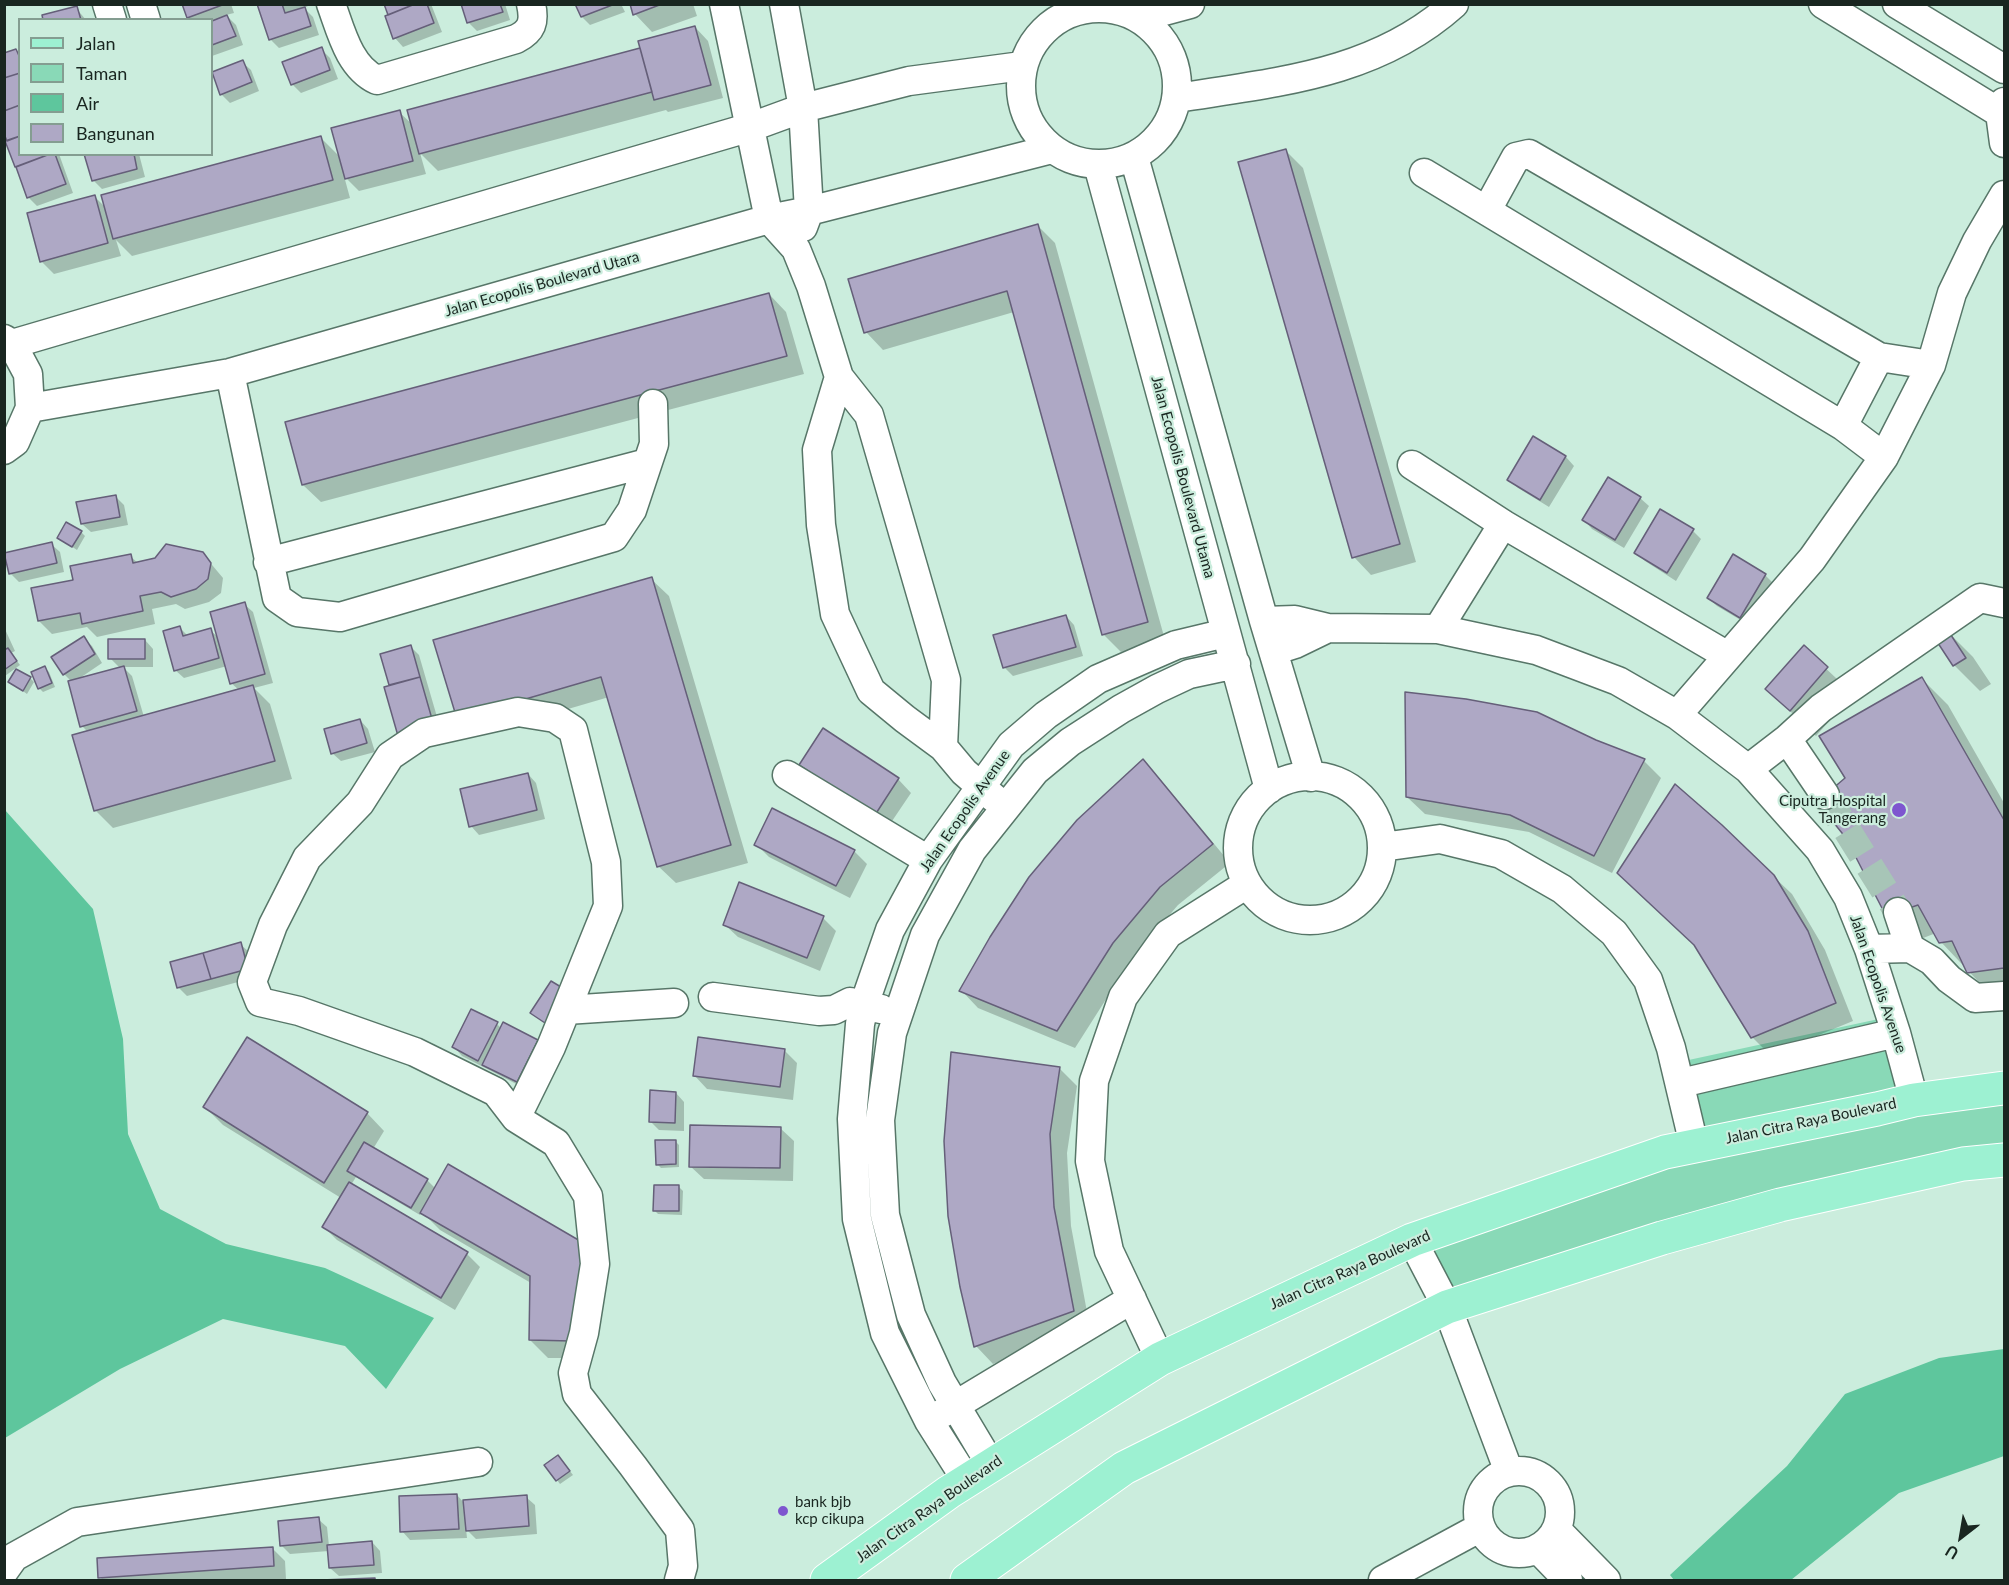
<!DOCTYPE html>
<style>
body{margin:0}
#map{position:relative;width:2009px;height:1585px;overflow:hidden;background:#cbeddd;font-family:Lato,sans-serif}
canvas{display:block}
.frame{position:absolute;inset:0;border:6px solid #192620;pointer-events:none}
.legend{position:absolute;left:18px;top:18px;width:195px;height:138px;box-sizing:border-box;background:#cbeddd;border:2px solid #849d91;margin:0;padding:8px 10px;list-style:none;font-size:18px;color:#192620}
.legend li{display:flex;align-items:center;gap:12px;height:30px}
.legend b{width:30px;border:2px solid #849d91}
.north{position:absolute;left:1931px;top:1507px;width:60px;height:60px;-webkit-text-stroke:4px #cbeddd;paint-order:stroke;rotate:211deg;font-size:16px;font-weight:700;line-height:24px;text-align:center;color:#192620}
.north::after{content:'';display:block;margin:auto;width:21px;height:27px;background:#192620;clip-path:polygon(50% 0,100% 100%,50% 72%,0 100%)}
</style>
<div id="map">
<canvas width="2009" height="1585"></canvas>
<div class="frame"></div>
<ul class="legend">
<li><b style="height:8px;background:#9df1d2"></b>Jalan</li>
<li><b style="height:16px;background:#89d9b7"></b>Taman</li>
<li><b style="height:16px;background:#5ec69d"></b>Air</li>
<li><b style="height:16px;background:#aea8c5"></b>Bangunan</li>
</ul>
<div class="north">U</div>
</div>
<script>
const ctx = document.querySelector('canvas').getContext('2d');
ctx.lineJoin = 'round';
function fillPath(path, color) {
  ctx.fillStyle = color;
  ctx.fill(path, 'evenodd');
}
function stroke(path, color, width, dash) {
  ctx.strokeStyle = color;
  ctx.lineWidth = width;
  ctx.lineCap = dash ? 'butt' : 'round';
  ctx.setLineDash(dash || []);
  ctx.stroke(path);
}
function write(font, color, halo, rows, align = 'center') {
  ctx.font = font + ' Lato,sans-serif';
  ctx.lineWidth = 4.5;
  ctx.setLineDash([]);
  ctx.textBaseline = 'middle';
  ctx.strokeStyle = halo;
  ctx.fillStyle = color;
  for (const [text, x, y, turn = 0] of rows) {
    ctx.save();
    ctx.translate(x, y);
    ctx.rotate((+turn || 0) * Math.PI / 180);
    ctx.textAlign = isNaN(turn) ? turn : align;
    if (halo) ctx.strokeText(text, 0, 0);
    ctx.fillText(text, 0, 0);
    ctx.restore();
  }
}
const green = new Path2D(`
 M 1888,1017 L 1910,1097 L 1696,1143 L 1684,1061 Z
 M 2004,1086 L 2004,1170 L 1780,1205 L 1448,1306 L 1410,1239 L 1666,1153 Z`);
const water = new Path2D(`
 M 5,810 L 93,909 L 123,1039 L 128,1134 L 160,1209 L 226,1244 L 325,1268 L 434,1318 L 386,1389 L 345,1346 L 223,1319 L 120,1369 L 5,1438 Z
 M 2004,1349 L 2004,1456 L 1899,1493 L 1791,1580 L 1674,1580 L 1670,1575 L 1787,1466 L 1845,1394 L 1939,1358 Z`);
const shadow = new Path2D(`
 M 184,4 L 231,4 L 234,13 L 226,15 L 236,25 L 243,45 L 212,56 L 212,20 L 190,20 Z
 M 259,4 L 312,4 L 304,8 L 313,17 L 319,35 L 279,48 L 270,39 Z
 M 386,4 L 431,4 L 442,32 L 403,47 L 395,38 Z
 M 463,4 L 505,4 L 510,20 L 477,31 L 468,22 Z
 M 577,4 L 621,4 L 625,12 L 590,25 L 582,17 Z
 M 631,4 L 693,4 L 697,16 L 652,32 L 635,14 Z
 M 76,8 L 86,20 L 45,20 Z
 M 695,27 L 708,41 L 723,98 L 668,112 L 666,110 L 438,171 L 420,153 L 426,174 L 359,191 L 344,176 L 350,198 L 132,256 L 116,240 L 121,256 L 54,274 L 41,261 L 95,197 L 106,208 L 321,138 L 341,158 L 399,112 L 413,125 L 643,53 Z
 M 321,49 L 330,58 L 338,79 L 301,93 L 292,84 Z
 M 16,51 L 20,54 L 20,154 L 59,154 L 73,193 L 37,206 L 28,197 L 7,142 Z
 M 242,62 L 251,70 L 259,91 L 230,103 L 221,94 Z
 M 1285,150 L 1303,168 L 1416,562 L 1371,575 L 1354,557 Z
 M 86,154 L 139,154 L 145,177 L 102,189 L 93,180 Z
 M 1037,225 L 1055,243 L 1165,640 L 1121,652 L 1103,634 L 1014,312 L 883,350 L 866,332 Z
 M 769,294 L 786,312 L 804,374 L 321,502 L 303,485 L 287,423 Z
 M 1534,438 L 1566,457 L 1574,466 L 1549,507 L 1518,488 L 1509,479 Z
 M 115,496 L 124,505 L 128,525 L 91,532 L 82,524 Z
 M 1640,498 L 1649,506 L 1624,548 L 1592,529 L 1584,520 Z
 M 1693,531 L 1701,539 L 1676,581 L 1645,561 L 1636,553 Z
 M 81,532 L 85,536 L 77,550 L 59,538 Z
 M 51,544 L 60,552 L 64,572 L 19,582 L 10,573 Z
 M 202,553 L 223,578 L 221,593 L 209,602 L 185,609 L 176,604 L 152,609 L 155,624 L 97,637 L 87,627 L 52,634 L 39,621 L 75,581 L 130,556 L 138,563 Z
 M 1765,575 L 1774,584 L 1749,625 L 1717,606 L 1708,598 Z
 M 651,579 L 669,596 L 748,863 L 676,883 L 658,866 L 609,697 L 476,736 Z
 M 244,604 L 253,612 L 273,683 L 254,688 L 270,704 L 292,779 L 113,828 L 95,810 L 88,732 L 82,726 L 72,682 L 64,674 L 83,638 L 92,646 L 102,663 L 77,680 L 120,668 L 110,658 L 145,640 L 153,649 L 153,667 L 123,667 L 132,676 L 144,717 L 239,690 L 231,683 L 227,666 L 184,678 L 175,670 L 180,628 L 188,636 L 210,630 L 219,638 Z
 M 1066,616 L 1074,625 L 1083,656 L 1013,676 L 1004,667 Z
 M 4,627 L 15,651 L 11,653 L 20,665 L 5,676 Z
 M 1947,631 L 1973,657 L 1991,684 L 1980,691 L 1954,665 Z
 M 411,647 L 419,655 L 442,734 L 391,687 L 382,655 Z
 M 1804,648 L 1853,694 L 1816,736 L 1767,689 Z
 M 45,668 L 49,672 L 55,687 L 43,692 L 39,688 Z
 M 30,678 L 34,682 L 27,694 L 10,682 Z
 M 1922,679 L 1948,705 L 2004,803 L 2004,997 L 1994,998 L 1941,942 L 1936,933 L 1913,942 L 1847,779 Z
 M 360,720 L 368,729 L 375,752 L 341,761 L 332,753 Z
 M 1595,741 L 1644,761 L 1661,778 L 1612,873 L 1529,832 L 1425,814 L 1407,797 Z
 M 1143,761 L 1160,779 L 1230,863 L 1178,905 L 1131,960 L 1075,1048 L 978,1008 L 961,990 Z
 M 800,764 L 898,779 L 911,793 L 888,827 L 814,777 Z
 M 528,774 L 536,783 L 545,819 L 479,835 L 471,826 Z
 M 756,844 L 854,851 L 867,864 L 850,898 L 769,857 Z
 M 1773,876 L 1792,894 L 1825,950 L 1853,1021 L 1770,1055 L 1752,1037 Z
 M 823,918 L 836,931 L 820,971 L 738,937 L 724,924 Z
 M 240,944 L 249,952 L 256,977 L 187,996 L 178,987 Z
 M 497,1024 L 502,1029 L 537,1041 L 545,1050 L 526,1089 L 462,1056 L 454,1047 Z
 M 784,1050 L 797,1063 L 793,1100 L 707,1089 L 694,1075 Z
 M 1059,1068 L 1077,1086 L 1067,1153 L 1071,1226 L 1090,1328 L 993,1364 L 976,1346 Z
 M 676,1093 L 684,1102 L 684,1131 L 659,1130 L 650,1121 Z
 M 205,1107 L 367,1113 L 384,1131 L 373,1149 L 427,1180 L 436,1189 L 586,1246 L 589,1358 L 548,1358 L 530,1340 L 531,1283 L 440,1230 L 422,1212 L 420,1215 L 356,1177 L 351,1185 L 467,1254 L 480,1267 L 455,1310 L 337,1240 L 324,1227 L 341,1198 L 223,1125 Z
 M 780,1128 L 794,1141 L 793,1181 L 704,1179 L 690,1166 Z
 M 675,1141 L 679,1145 L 679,1167 L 661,1168 L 657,1164 Z
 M 679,1187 L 683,1191 L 682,1215 L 658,1214 L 654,1210 Z
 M 562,1461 L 573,1475 L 560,1484 L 557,1480 Z
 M 457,1495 L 465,1504 L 526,1497 L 535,1505 L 537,1534 L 476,1539 L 466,1529 L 467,1538 L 410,1540 L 402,1531 Z
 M 318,1519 L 327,1527 L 329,1546 L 372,1542 L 380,1551 L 382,1573 L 339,1576 L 330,1568 L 329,1551 L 290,1554 L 282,1546 Z
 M 272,1548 L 285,1561 L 286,1579 L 259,1580 L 103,1580 L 100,1577 Z`);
const building = new Path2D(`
 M 182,4 L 225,4 L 187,18 Z
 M 257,4 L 282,4 L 285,13 L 305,7 L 311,26 L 269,40 Z
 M 384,4 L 415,4 L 388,15 Z
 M 415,4 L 427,4 L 434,23 L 393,39 L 385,16 Z
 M 461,4 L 500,4 L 503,12 L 467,23 Z
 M 575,4 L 615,4 L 581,17 Z
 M 630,4 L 662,4 L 633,15 Z
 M 77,6 L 81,20 L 43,20 L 42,15 Z
 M 227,15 L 236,36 L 212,45 L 212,21 Z
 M 695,26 L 711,85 L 654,100 L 638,41 Z
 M 322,47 L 330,70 L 291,85 L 282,62 Z
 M 640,48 L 652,92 L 419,154 L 407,110 Z
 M 16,49 L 20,58 L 20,73 L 4,78 L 4,53 Z
 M 243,60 L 252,82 L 220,95 L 212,72 Z
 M 20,73 L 20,105 L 4,111 L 4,78 Z
 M 20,105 L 20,136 L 7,141 L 4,134 L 4,111 Z
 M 400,110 L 413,161 L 345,179 L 331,128 Z
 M 20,136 L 20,154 L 50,154 L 15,167 L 5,141 Z
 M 321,136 L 333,180 L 113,239 L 101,195 Z
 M 1286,149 L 1400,544 L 1352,558 L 1238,162 Z
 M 50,154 L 55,154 L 66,184 L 27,198 L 16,167 Z
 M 84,154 L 134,154 L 137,169 L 92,181 Z
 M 95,195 L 108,243 L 40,262 L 27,213 Z
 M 1038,224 L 1148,622 L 1102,635 L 1007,291 L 864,333 L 848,279 Z
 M 769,293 L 787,356 L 302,485 L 285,422 Z
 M 1533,436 L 1566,456 L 1540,500 L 1507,480 Z
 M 1608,477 L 1641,497 L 1615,540 L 1582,520 Z
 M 116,495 L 120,517 L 81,524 L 76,502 Z
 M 1660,509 L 1694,529 L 1667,573 L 1634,553 Z
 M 66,522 L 82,531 L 72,547 L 57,538 Z
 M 52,542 L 57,563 L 9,574 L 4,553 Z
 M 166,544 L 203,552 L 211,563 L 208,579 L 196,589 L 171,597 L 161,592 L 140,596 L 143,611 L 82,624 L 80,613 L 38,621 L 31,588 L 73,580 L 70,566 L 131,554 L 133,563 L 155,558 Z
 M 1733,554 L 1766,574 L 1740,618 L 1707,598 Z
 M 652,577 L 731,845 L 657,867 L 601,677 L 457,719 L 433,640 Z
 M 245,602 L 265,674 L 230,684 L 210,612 Z
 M 1066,615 L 1076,647 L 1003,668 L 993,635 Z
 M 180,626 L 183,636 L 211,628 L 219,658 L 174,671 L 163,631 Z
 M 1947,629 L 1966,658 L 1953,666 L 1934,637 Z
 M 84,636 L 95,654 L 63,675 L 51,657 Z
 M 108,639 L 145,639 L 145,659 L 108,659 Z
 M 411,645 L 420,677 L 389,685 L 380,654 Z
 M 1804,645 L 1828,667 L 1790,711 L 1765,689 Z
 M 8,648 L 17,661 L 4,670 L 4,650 Z
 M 45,666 L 52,683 L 38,689 L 31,672 Z
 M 124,666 L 137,711 L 80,727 L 68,681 Z
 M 16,669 L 31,677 L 23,691 L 8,682 Z
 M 420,677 L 434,726 L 398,736 L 384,687 Z
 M 1922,677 L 2004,820 L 2004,968 L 1967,973 L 1952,941 L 1939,943 L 1918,905 L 1886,916 L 1846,838 L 1817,802 L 1845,778 L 1819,736 Z
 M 253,685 L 275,761 L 94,811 L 72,735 Z
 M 1405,692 L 1466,699 L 1537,712 L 1596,740 L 1645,759 L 1594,856 L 1510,815 L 1406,797 Z
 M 360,719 L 367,743 L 331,754 L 324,729 Z
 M 823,728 L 899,778 L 875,815 L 799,765 Z
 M 1143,759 L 1213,844 L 1160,887 L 1113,943 L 1057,1031 L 959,991 L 990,937 L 1029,877 L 1077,820 Z
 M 528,773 L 537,810 L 469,827 L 460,789 Z
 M 1675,784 L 1722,825 L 1774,875 L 1808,931 L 1836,1003 L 1751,1038 L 1694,945 L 1617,873 Z
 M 772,808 L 855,850 L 836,886 L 754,845 Z
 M 739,882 L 824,916 L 807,958 L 723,925 Z
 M 241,942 L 248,969 L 211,979 L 203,953 Z
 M 203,953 L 211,979 L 177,988 L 170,962 Z
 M 551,981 L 566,990 L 545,1023 L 530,1013 Z
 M 471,1009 L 498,1022 L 478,1061 L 452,1047 Z
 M 503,1022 L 538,1040 L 517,1082 L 482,1065 Z
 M 247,1037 L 368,1112 L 324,1183 L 203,1107 Z
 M 698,1037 L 785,1049 L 780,1087 L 693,1076 Z
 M 951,1052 L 1060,1067 L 1050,1134 L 1054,1207 L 1074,1311 L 974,1347 L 960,1287 L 948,1216 L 944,1141 Z
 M 650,1090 L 676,1092 L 675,1123 L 649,1122 Z
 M 690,1125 L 781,1127 L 780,1168 L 689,1167 Z
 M 655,1140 L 676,1140 L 676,1164 L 656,1165 Z
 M 364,1142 L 428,1179 L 411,1208 L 347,1171 Z
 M 448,1164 L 587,1245 L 571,1341 L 529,1340 L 530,1276 L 420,1213 Z
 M 349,1182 L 468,1252 L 441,1298 L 322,1227 Z
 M 654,1185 L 679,1185 L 679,1211 L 653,1211 Z
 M 558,1455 L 570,1471 L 556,1481 L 544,1465 Z
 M 457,1494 L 459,1529 L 400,1532 L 399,1496 Z
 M 527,1495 L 529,1526 L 466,1531 L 463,1500 Z
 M 319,1517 L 322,1542 L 280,1546 L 278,1521 Z
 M 372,1541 L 374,1565 L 329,1568 L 327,1545 Z
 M 273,1547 L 274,1566 L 98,1578 L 97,1558 Z
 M 375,1578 L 375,1580 L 321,1580 Z`);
const minorTunnel = new Path2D(`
 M 1825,795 L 1898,912`);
const minor = new Path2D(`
 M 107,4 L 112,20
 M 141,4 L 146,20
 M 331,4 C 341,31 349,67 377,80 L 516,39 C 532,31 535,22 531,4
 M 724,4 L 769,219 L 796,249 L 811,286 L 839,377 L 869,415 L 946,680 L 943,747
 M 784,4 L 803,108 L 809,211 L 803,227
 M 1823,4 L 2000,113
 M 1897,4 L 2004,69
 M1021 86a78 78 0 1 1 156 0a78 78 0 1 1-156 0Z
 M 1138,18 L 1190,4
 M 1177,98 C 1276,82 1375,75 1454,4
 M 2004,102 L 2000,113 L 2004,143
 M 1134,157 L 1264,621 L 1311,777
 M 1098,165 L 1269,789
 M 1424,173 L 1843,426 L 1884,457
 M 1487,210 L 1516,157 L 1529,154 L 1879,357 L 1931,365
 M 4,339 L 12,344 L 28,374 L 30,408 L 15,442 L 4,450
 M 12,344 L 751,127 L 803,108 L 909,81 L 1022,66
 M 230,373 L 277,598 L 297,612 L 340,617 L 614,537 L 632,510 L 654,444 L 653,404
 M 839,377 L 817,450 L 821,525 L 835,614 L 871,691 L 905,719 L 943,747 L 964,772 L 994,798
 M 30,408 L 230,373 L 769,219 L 809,211 L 1052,149
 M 1843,426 L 1879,357
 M 1412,465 L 1503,524 L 1728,656
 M 268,562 L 647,463
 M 1264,621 L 1295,620 L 1328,628
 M 1438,629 L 1503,524
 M 1273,651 L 1295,644 L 1328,628 L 1438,629 L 1536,650 L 1618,681 L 1677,715 L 1748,769 L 1820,850 L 1848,897 L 1869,949 L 1896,1033 L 1914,1100
 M 1677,715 L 1812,559 L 1884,457 L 1931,365 L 1952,293 L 1977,241 L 2004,195
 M 1787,739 L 1825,795
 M 1748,769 L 1787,739 L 1821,708 L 1980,598 L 2004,603
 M 787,775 L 928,860
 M1238 848a72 72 0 1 1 144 0a72 72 0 1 1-144 0Z
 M 1382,847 L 1440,839 L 1501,854 L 1562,889 L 1614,933 L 1648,980 L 1671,1048 L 1694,1145
 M 1898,912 L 1910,948
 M 1869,949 L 1910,948 L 1932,961 L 1949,979 L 1975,998 L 2004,996
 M 713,997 L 819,1011 L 834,1010 L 850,1002 L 881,1009
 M 566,1010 L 674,1003
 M 1681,1083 L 1896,1033
 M 516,1118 L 551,1047 L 608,906 L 606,862 L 573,730 L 555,718 L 518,712 L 424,733 L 390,756 L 360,803 L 307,858 L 273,925 L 252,982 L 260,1002 L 299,1011 L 415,1052 L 496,1092 L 516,1118 L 556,1143 L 588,1196 L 595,1264 L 584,1333 L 573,1373 L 577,1394 L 633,1466 L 680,1530 L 683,1566 L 679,1580
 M 1412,1240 L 1447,1307 L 1509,1472
 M 1160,1359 L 1109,1251 L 1090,1161 L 1094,1081 L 1123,997 L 1168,934 L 1247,884
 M 941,1414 L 1132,1299
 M 991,1465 L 942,1383 L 911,1315 L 885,1215 L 880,1120 L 892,1033 L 925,935 L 972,850 L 1035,771 L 1070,742 L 1121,709 L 1157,689 L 1189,674 L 1236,664
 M1478 1512a41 41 0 1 1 82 0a41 41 0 1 1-82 0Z
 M 967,1481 L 929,1421 L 885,1333 L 857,1219 L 852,1119 L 860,1024 L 864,1005 L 890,930 L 928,860 L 1011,745 L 1046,715 L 1098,679 L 1176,645 L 1226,633
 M 1557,1530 L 1606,1580
 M 1538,1549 L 1568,1580
 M 4,1571 L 14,1557 L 77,1522 L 478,1462
 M 1383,1580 L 1481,1527`);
const major = new Path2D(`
 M 827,1580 L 949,1492 L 1160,1359 L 1412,1240 L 1665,1152 L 1877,1109 L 1914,1100 L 2004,1088
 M 967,1580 L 1124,1468 L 1447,1307 L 1662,1238 L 1780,1205 L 1963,1164 L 2004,1160`);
const markers = [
 [1899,810,8,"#7e56cf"],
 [783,1511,6,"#7e56cf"]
];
const streetNames = [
 ["Jalan Ecopolis Boulevard Utara",542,284,-16],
 ["Jalan Ecopolis Boulevard Utama",1183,477,75],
 ["Jalan Ecopolis Avenue",965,811,-55],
 ["Jalan Ecopolis Avenue",1878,984,71],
 ["Jalan Citra Raya Boulevard",1811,1121,-12],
 ["Jalan Citra Raya Boulevard",1350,1270,-24],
 ["Jalan Citra Raya Boulevard",929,1509,-35]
];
const poiNames = [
 ["Ciputra Hospital",1886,801],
 ["Tangerang",1886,818],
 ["bank bjb",795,1502,"left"],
 ["kcp cikupa",795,1519,"left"]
];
fillPath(green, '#89d9b7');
fillPath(water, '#5ec69d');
fillPath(shadow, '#0003');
fillPath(building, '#aea8c5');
stroke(building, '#655f79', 1.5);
stroke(minorTunnel, '#a7c5b7', 28, [28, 14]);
stroke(minor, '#577668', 31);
stroke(major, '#fff', 35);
stroke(minor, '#fff', 28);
stroke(major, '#9df1d2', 33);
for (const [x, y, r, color] of markers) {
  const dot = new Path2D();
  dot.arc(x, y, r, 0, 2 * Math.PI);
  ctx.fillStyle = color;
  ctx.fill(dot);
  stroke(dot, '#cbeddd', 2);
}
write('15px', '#192620', '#cbeddd', streetNames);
write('15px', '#192620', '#cbeddd', poiNames, 'right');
</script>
